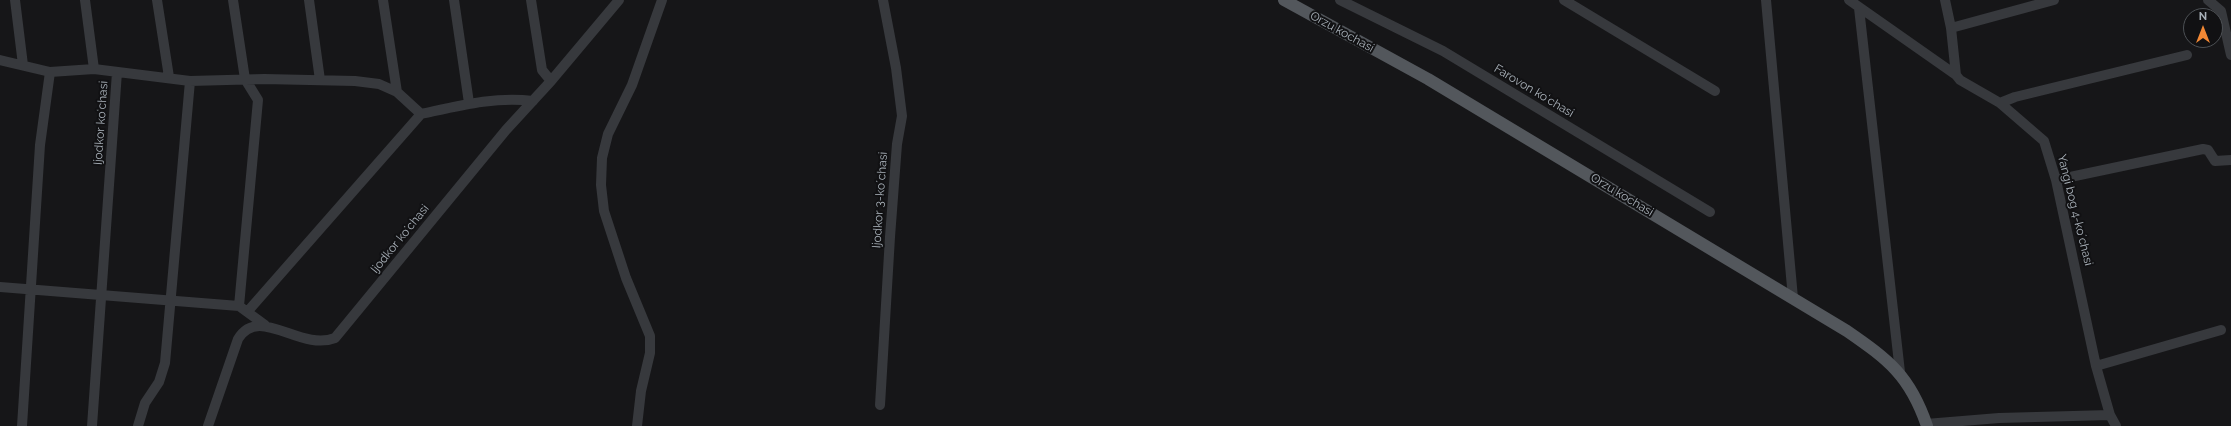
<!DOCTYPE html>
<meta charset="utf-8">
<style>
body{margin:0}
#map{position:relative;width:2231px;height:426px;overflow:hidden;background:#161618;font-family:Raleway,sans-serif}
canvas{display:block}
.north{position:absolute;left:2183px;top:8px;width:40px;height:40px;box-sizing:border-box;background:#111113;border:1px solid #4d5155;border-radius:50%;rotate:0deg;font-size:11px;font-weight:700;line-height:16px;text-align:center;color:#a8b0b8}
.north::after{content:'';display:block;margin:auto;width:14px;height:18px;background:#f28834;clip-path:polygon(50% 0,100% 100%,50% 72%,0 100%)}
</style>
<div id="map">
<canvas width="2231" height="426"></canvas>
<div class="north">N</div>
</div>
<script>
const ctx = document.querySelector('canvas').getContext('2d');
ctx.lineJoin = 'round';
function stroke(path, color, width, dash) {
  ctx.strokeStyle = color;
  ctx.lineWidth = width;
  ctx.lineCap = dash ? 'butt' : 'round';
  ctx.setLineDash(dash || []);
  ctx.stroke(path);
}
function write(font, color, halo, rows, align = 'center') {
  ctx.font = font + ' Raleway,sans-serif';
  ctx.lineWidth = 4;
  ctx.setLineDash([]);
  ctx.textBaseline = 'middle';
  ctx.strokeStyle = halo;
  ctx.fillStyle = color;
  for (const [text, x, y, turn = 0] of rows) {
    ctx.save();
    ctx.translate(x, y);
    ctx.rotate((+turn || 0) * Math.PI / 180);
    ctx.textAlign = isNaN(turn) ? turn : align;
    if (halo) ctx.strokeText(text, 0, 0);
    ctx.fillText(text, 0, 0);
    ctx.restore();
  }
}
const minor = new Path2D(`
 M 15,0 L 23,65
 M 85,0 L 94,69
 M 157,0 L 169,77
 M 233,0 L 245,79 L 258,100 L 239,306 L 265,325
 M 309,0 L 320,80
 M 383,0 L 397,92
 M 454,0 L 469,103
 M 531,0 L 542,70 L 551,81
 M 1340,0 L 1443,51 L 1710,212
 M 1564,0 L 1715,91
 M 1766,0 L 1793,298
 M 1849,0 L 1956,75 L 1960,80 L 2000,103 L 2044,141 L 2056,180 L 2096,366 L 2110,415 L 2116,426
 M 1945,0 L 1951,28 L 1956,75
 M 2208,0 L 2221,11 L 2231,55
 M 1859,8 L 1900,372
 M 1951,28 L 2054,0
 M 0,60 L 50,72 L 94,69 L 190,81 L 264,79 L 355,81 L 379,84 L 397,92 L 421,114 C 458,106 495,96 533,101
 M 2000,103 L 2015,97 L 2187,55
 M 2056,180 L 2203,149 L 2208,150 L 2215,161 L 2231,160
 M 0,287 L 239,306
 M 248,311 L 421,114
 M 2096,366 L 2221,330
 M 880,405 L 890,237 L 897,144 L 902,116 L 896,68 L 883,0
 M 1926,424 L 1999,418 L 2110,415
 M 22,426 L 40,145 L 50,72
 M 92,426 L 117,72
 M 138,426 L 145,403 L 159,382 L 165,363 L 190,81
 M 208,426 L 238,339 C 259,304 300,352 335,338 L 506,130 L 551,81 L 619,0
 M 637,426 L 641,391 L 650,353 L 650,336 L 626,278 L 604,211 L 601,185 L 602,158 L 608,134 L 632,85 L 662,0`);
const major = new Path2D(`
 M 1284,0 L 1428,79 L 1847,331 C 1889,360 1910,376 1927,426`);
const streetNames = [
 ["Orzu kochasi",1342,32,29],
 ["Farovon koʻchasi",1534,91,31],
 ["Ijodkor koʻchasi",101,123,-86],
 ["Orzu kochasi",1622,195,31],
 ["Ijodkor 3-koʼchasi",880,200,-86],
 ["Yangi bog 4-koʼchasi",2075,210,76],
 ["Ijodkor koʻchasi",400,239,-51]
];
stroke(minor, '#37393d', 10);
stroke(major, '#53575c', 12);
write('12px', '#a8b0b8', '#111113', streetNames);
</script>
